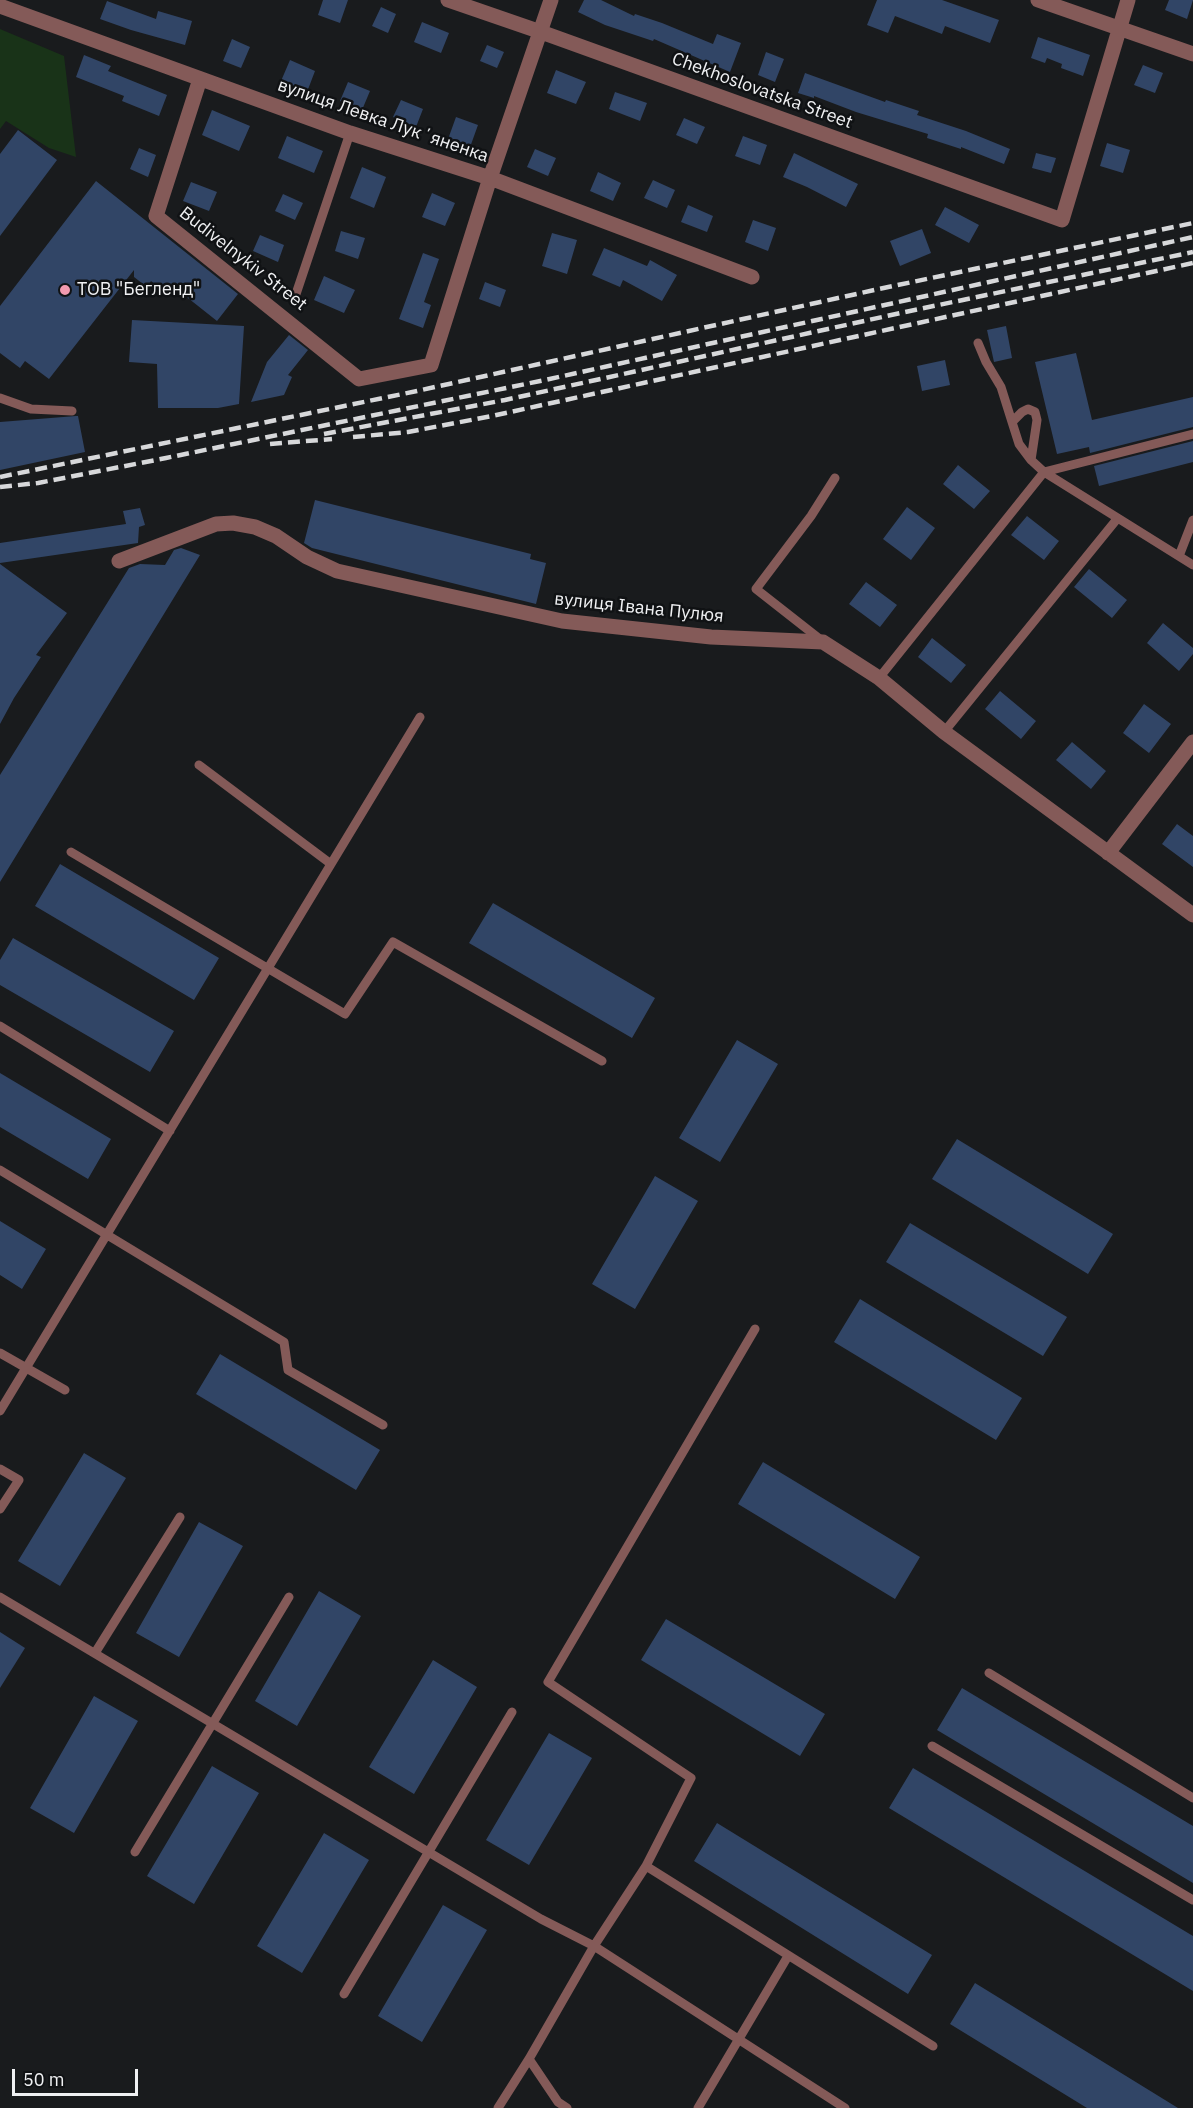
<!DOCTYPE html>
<meta charset="utf-8">
<style>
body{margin:0}
#map{position:relative;width:1193px;height:2108px;overflow:hidden;background:#191b1d;font-family:"IBM Plex Sans",sans-serif}
canvas{display:block}
.scale{position:absolute;left:12px;top:2069px;width:126px;height:27px;box-sizing:border-box;border:3px solid #f0f1f3;border-top:0;padding-left:8px;font-size:18px;line-height:21px;white-space:nowrap;color:#f0f1f3;-webkit-text-stroke:4px #101214;paint-order:stroke}
</style>
<div id="map">
<canvas width="1193" height="2108"></canvas>
<div class="scale">50 m</div>
</div>
<script>
const ctx = document.querySelector('canvas').getContext('2d');
ctx.lineJoin = 'round';
function fillPath(path, color) {
  ctx.fillStyle = color;
  ctx.fill(path, 'evenodd');
}
function stroke(path, color, width, dash) {
  ctx.strokeStyle = color;
  ctx.lineWidth = width;
  ctx.lineCap = dash ? 'butt' : 'round';
  ctx.setLineDash(dash || []);
  ctx.stroke(path);
}
function write(font, color, halo, rows, align = 'center') {
  ctx.font = font + ' "IBM Plex Sans",sans-serif';
  ctx.lineWidth = 5;
  ctx.setLineDash([]);
  ctx.textBaseline = 'middle';
  ctx.strokeStyle = halo;
  ctx.fillStyle = color;
  for (const [text, x, y, turn = 0] of rows) {
    ctx.save();
    ctx.translate(x, y);
    ctx.rotate((+turn || 0) * Math.PI / 180);
    ctx.textAlign = isNaN(turn) ? turn : align;
    if (halo) ctx.strokeText(text, 0, 0);
    ctx.fillText(text, 0, 0);
    ctx.restore();
  }
}
const green = new Path2D(`
 M 0,29 L 64,56 L 76,157 L 49,148 L 6,121 L 0,129 Z`);
const building = new Path2D(`
 M 323,0 L 348,0 L 340,23 L 318,15 Z
 M 584,0 L 601,0 L 634,16 L 635,14 L 662,23 L 713,44 L 717,34 L 741,43 L 730,72 L 654,39 L 653,41 L 605,25 L 578,12 Z
 M 877,0 L 942,0 L 999,20 L 990,43 L 945,26 L 942,34 L 895,16 L 888,33 L 867,25 Z
 M 1169,0 L 1193,0 L 1187,19 L 1165,10 Z
 M 107,1 L 156,19 L 158,11 L 192,21 L 185,45 L 131,30 L 100,19 Z
 M 381,7 L 396,14 L 388,33 L 372,26 Z
 M 422,22 L 449,33 L 441,53 L 414,42 Z
 M 1038,37 L 1090,55 L 1083,76 L 1061,68 L 1062,64 L 1047,58 L 1045,63 L 1031,58 Z
 M 232,39 L 250,47 L 241,68 L 223,61 Z
 M 487,45 L 504,52 L 497,68 L 480,61 Z
 M 766,52 L 784,59 L 775,82 L 758,75 Z
 M 84,55 L 111,66 L 108,71 L 167,95 L 159,116 L 122,101 L 124,96 L 76,77 Z
 M 290,60 L 315,71 L 307,92 L 281,81 Z
 M 1143,65 L 1163,73 L 1155,93 L 1134,85 Z
 M 556,70 L 586,82 L 576,104 L 547,93 Z
 M 805,73 L 885,102 L 886,100 L 919,111 L 917,115 L 966,131 L 1010,149 L 1004,164 L 961,147 L 961,149 L 927,138 L 928,134 L 856,112 L 814,96 L 814,98 L 798,93 Z
 M 348,82 L 370,91 L 362,110 L 340,101 Z
 M 615,92 L 647,103 L 640,121 L 609,109 Z
 M 401,100 L 423,109 L 416,127 L 393,117 Z
 M 212,110 L 250,126 L 239,151 L 202,135 Z
 M 456,117 L 478,125 L 469,150 L 447,142 Z
 M 684,118 L 705,127 L 697,144 L 676,135 Z
 M 18,130 L 57,160 L 0,236 L 0,154 Z
 M 287,136 L 323,151 L 314,173 L 278,158 Z
 M 743,136 L 767,145 L 760,165 L 735,156 Z
 M 1107,143 L 1130,150 L 1123,173 L 1100,166 Z
 M 139,148 L 156,155 L 148,177 L 130,169 Z
 M 535,149 L 556,158 L 548,176 L 527,167 Z
 M 794,153 L 858,184 L 846,207 L 807,187 L 783,177 Z
 M 1036,153 L 1056,158 L 1051,173 L 1032,168 Z
 M 362,167 L 386,177 L 374,208 L 350,198 Z
 M 598,172 L 621,183 L 613,201 L 590,191 Z
 M 653,180 L 675,190 L 667,208 L 644,198 Z
 M 96,181 L 238,294 L 217,321 L 169,283 L 163,291 L 151,281 L 147,287 L 134,277 L 134,270 L 49,379 L 25,361 L 20,368 L 0,353 L 0,306 Z
 M 191,182 L 217,192 L 209,211 L 183,201 Z
 M 432,193 L 455,203 L 445,226 L 422,217 Z
 M 283,194 L 303,203 L 295,220 L 275,211 Z
 M 688,205 L 713,216 L 707,232 L 681,222 Z
 M 945,207 L 979,225 L 969,243 L 935,225 Z
 M 753,220 L 776,228 L 768,251 L 745,242 Z
 M 922,229 L 931,253 L 900,266 L 890,241 Z
 M 341,231 L 365,238 L 358,259 L 335,251 Z
 M 552,233 L 577,240 L 567,274 L 542,266 Z
 M 260,235 L 284,245 L 278,262 L 253,251 Z
 M 604,248 L 647,266 L 650,260 L 677,275 L 662,301 L 623,280 L 620,287 L 592,275 Z
 M 423,253 L 439,259 L 424,302 L 431,305 L 423,328 L 399,319 Z
 M 324,276 L 355,290 L 344,313 L 314,300 Z
 M 485,282 L 506,290 L 500,307 L 479,299 Z
 M 132,320 L 244,326 L 239,404 L 218,408 L 158,408 L 157,364 L 129,362 Z
 M 1006,326 L 1012,358 L 994,362 L 987,330 Z
 M 289,335 L 308,350 L 288,375 L 292,377 L 284,395 L 251,402 L 267,362 Z
 M 1076,353 L 1092,420 L 1193,397 L 1193,427 L 1090,453 L 1089,447 L 1057,454 L 1035,362 Z
 M 945,360 L 950,385 L 922,391 L 917,366 Z
 M 76,416 L 78,416 L 85,452 L 0,470 L 0,422 Z
 M 1193,441 L 1193,462 L 1099,486 L 1094,466 Z
 M 958,465 L 990,491 L 974,509 L 943,484 Z
 M 315,500 L 531,554 L 530,559 L 546,563 L 536,604 L 312,548 L 304,543 Z
 M 907,507 L 935,528 L 911,560 L 883,539 Z
 M 140,508 L 145,525 L 139,527 L 138,543 L 0,563 L 0,543 L 126,524 L 123,511 Z
 M 1027,516 L 1059,541 L 1044,560 L 1011,535 Z
 M 181,548 L 200,555 L 0,882 L 0,775 L 129,568 L 140,564 L 165,565 L 174,550 Z
 M 0,564 L 67,613 L 36,655 L 41,657 L 14,698 L 0,724 Z
 M 1089,569 L 1127,600 L 1112,618 L 1074,587 Z
 M 866,582 L 897,605 L 880,627 L 849,604 Z
 M 1163,623 L 1193,648 L 1193,654 L 1179,671 L 1147,643 Z
 M 932,638 L 966,665 L 951,683 L 918,657 Z
 M 1000,691 L 1036,721 L 1021,739 L 985,709 Z
 M 1144,704 L 1171,724 L 1149,753 L 1123,733 Z
 M 1072,742 L 1106,771 L 1091,789 L 1056,760 Z
 M 1177,824 L 1193,836 L 1193,867 L 1162,844 Z
 M 60,864 L 219,958 L 194,1000 L 35,906 Z
 M 493,903 L 655,998 L 632,1038 L 469,943 Z
 M 13,938 L 174,1031 L 150,1072 L 0,985 L 0,960 Z
 M 737,1040 L 778,1064 L 720,1162 L 679,1138 Z
 M 0,1073 L 111,1139 L 88,1179 L 0,1127 Z
 M 957,1139 L 1113,1234 L 1088,1274 L 932,1179 Z
 M 655,1176 L 698,1201 L 635,1309 L 592,1284 Z
 M 0,1221 L 46,1249 L 22,1289 L 0,1275 Z
 M 910,1223 L 1067,1317 L 1043,1356 L 886,1262 Z
 M 860,1299 L 1022,1398 L 996,1440 L 834,1342 Z
 M 220,1354 L 380,1450 L 356,1490 L 196,1394 Z
 M 84,1453 L 126,1478 L 60,1586 L 18,1561 Z
 M 763,1462 L 920,1557 L 895,1599 L 738,1504 Z
 M 199,1522 L 243,1546 L 179,1657 L 136,1633 Z
 M 319,1591 L 361,1616 L 297,1726 L 255,1701 Z
 M 666,1619 L 825,1714 L 800,1756 L 641,1660 Z
 M 0,1632 L 25,1648 L 0,1688 Z
 M 433,1660 L 477,1687 L 414,1794 L 369,1767 Z
 M 962,1688 L 1193,1826 L 1193,1883 L 937,1730 Z
 M 94,1696 L 138,1721 L 74,1833 L 30,1808 Z
 M 549,1733 L 592,1758 L 529,1865 L 486,1840 Z
 M 212,1766 L 259,1793 L 194,1904 L 147,1876 Z
 M 913,1768 L 1193,1936 L 1193,1991 L 889,1808 Z
 M 717,1823 L 932,1955 L 908,1994 L 694,1861 Z
 M 324,1833 L 369,1860 L 302,1973 L 257,1946 Z
 M 443,1905 L 487,1930 L 422,2042 L 378,2016 Z
 M 975,1983 L 1178,2108 L 1087,2108 L 950,2024 Z`);
const lane = new Path2D(`
 M 295,297 L 350,133
 M 978,343 L 986,362 L 1001,387 L 1012,422
 M 0,398 L 31,409 L 72,411
 M 1031,460 L 1037,420 L 1035,412 L 1028,409 L 1022,412 L 1012,422 L 1019,444 L 1031,460 L 1044,472 L 1193,565
 M 1179,556 L 1193,520
 M 821,640 L 756,589 L 811,516 L 835,478
 M 879,678 L 1044,472 L 1193,434
 M 944,732 L 1117,519
 M 199,765 L 331,864
 M 71,852 L 345,1014 L 393,942 L 602,1061
 M 0,1026 L 170,1131
 M 0,1170 L 284,1342 L 288,1370 L 383,1425
 M 0,1353 L 65,1390
 M 0,1411 L 420,717
 M 0,1469 L 19,1480 L 0,1509
 M 0,1597 L 541,1919 L 594,1946 L 845,2108
 M 95,1653 L 180,1517
 M 989,1673 L 1193,1798
 M 932,1746 L 1193,1900
 M 135,1852 L 289,1597
 M 646,1866 L 933,2046
 M 344,1994 L 512,1712
 M 529,2059 L 558,2102 L 567,2108
 M 498,2108 L 529,2059 L 594,1946 L 646,1866 L 691,1778 L 548,1682 L 755,1329
 M 698,2108 L 788,1956`);
const street = new Path2D(`
 M 448,0 L 541,32 L 1062,220 L 1128,0
 M 1038,0 L 1193,54
 M 0,6 L 350,133 L 490,178 L 752,277
 M 200,79 L 156,216 L 359,379 L 431,365 L 490,178 L 551,0
 M 119,561 L 216,524 L 233,523 L 255,527 L 276,536 L 307,557 L 337,571 L 562,621 L 711,637 L 823,642 L 879,678 L 944,732 L 1193,915
 M 1108,853 L 1193,742`);
const rail = new Path2D(`
 M 324,434 L 505,400 L 905,312 L 1193,252
 M 353,437 L 408,432 L 492,416 L 1193,263
 M 270,444 L 332,439
 M 0,477 L 417,391 L 879,289 L 1193,223
 M 0,487 L 38,483 L 166,458 L 545,380 L 1193,237`);
const markers = [
 [65,290,6,"#f29aaf"]
];
const streetNames = [
 ["Chekhoslovatska Street",762,91,20],
 ["вулиця Левка Лукʼяненка",383,121,19],
 ["Budivelnykiv Street",243,259,38],
 ["вулиця Івана Пулюя",639,608,6]
];
const poiNames = [
 ["ТОВ \"Бегленд\"",77,290]
];
fillPath(green, '#193318');
fillPath(building, '#314566');
stroke(lane, '#845a58', 9);
stroke(street, '#845a58', 15);
stroke(rail, '#d7d8da', 4.5, [12, 6]);
for (const [x, y, r, color] of markers) {
  const dot = new Path2D();
  dot.arc(x, y, r, 0, 2 * Math.PI);
  ctx.fillStyle = color;
  ctx.fill(dot);
  stroke(dot, '#101214', 2);
}
write('18px', '#f0f1f3', '#101214', streetNames);
write('18px', '#f0f1f3', '#101214', poiNames, 'left');
</script>
